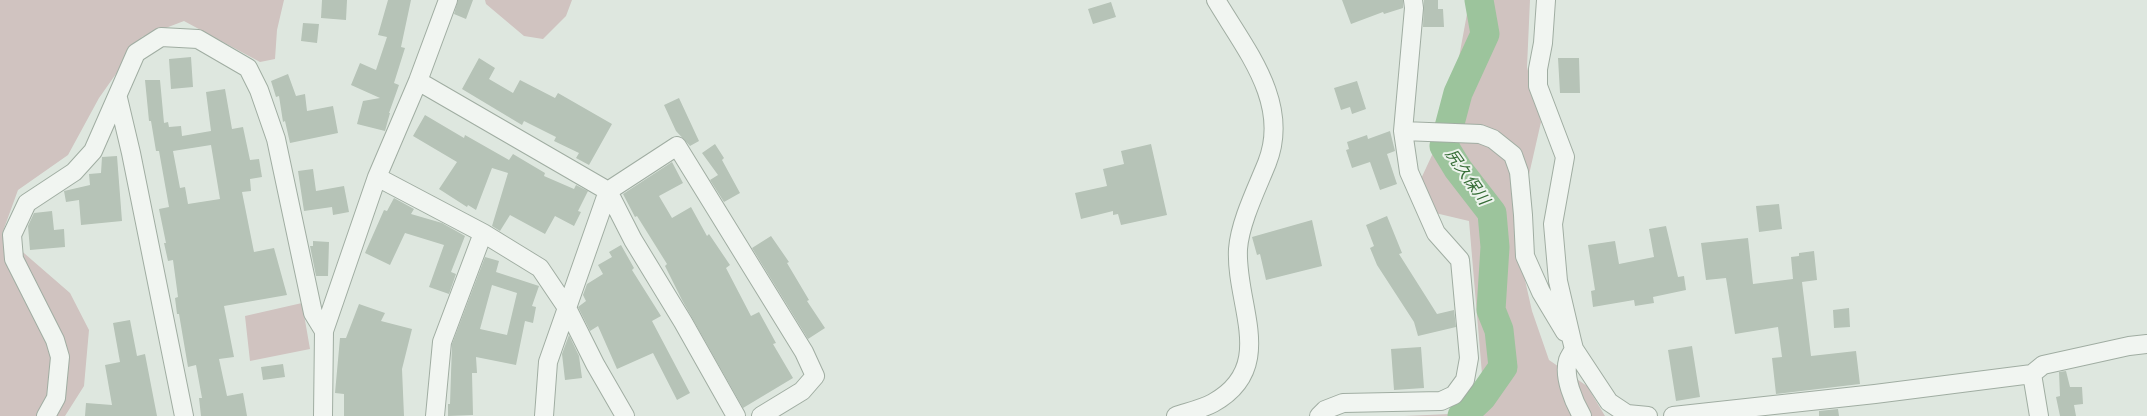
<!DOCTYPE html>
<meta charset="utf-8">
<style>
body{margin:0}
canvas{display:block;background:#dee7df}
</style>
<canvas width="2147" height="416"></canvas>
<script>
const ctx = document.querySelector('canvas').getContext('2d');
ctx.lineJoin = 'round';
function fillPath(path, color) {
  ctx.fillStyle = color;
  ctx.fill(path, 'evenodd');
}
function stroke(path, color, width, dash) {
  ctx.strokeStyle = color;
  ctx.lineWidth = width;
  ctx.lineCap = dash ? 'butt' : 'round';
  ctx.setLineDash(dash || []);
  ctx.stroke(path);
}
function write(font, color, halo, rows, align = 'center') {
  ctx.font = font + ' "Alegreya Sans","Noto Sans JP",sans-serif';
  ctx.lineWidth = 4;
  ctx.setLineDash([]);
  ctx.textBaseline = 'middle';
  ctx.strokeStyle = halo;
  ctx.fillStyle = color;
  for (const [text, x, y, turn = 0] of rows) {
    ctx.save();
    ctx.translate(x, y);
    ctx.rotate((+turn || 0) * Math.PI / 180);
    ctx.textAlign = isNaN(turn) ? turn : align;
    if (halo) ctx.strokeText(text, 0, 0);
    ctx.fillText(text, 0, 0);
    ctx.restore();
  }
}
const green = new Path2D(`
 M 0,0 L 284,0 L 277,30 L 275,59 L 260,62 L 184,21 L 142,37 L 99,98 L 68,155 L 18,190 L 2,234 L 70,293 L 89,330 L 84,386 L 65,416 L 0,416 Z
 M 485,0 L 572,0 L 566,16 L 543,39 L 524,36 L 486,4 Z
 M 1465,0 L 1530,0 L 1527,67 L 1541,122 L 1515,236 L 1532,311 L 1549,360 L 1587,386 L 1605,416 L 1404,416 L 1450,414 L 1482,374 L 1469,221 L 1431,212 L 1419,183 L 1447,123 L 1446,89 L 1457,68 L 1469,3 Z
 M 302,303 L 310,349 L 250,361 L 245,316 Z`);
const river = new Path2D(`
 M 1462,416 L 1482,397 L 1503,367 L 1499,330 L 1491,310 L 1495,247 L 1492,213 L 1458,169 L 1444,146 L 1458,93 L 1485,34 L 1479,0`);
const building = new Path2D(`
 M 322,0 L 347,0 L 346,20 L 321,18 Z
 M 388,0 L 411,0 L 401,47 L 405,48 L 394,83 L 399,85 L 389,113 L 390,113 L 385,131 L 357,124 L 363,101 L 380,98 L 351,85 L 360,63 L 376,70 L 387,37 L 378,35 Z
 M 458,0 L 473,0 L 466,19 L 454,14 Z
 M 1342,0 L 1403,0 L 1403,8 L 1384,14 L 1383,12 L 1351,24 Z
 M 1424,0 L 1438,0 L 1438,9 L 1443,9 L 1444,27 L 1423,27 Z
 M 1111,2 L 1116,17 L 1093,24 L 1088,9 Z
 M 303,23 L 319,24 L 317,43 L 301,41 Z
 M 191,57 L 193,87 L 171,89 L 169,59 Z
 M 479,58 L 495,68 L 489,79 L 513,93 L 520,80 L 555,98 L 558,93 L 612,124 L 589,165 L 576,158 L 579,153 L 554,141 L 556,137 L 524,121 L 522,125 L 462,89 Z
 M 1558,58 L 1579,58 L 1580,93 L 1560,93 Z
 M 288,74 L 296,96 L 305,94 L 307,111 L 333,106 L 338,133 L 290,143 L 285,121 L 283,122 L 279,96 L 276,97 L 271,81 Z
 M 145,80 L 160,80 L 164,123 L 168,122 L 169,127 L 181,126 L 182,136 L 211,131 L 206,92 L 225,89 L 232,129 L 243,127 L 250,160 L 259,159 L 262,177 L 250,179 L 251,191 L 242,192 L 254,252 L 274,248 L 287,295 L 224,306 L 234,357 L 219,359 L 227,396 L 243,393 L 247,416 L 201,416 L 199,398 L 202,398 L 196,365 L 188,367 L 179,314 L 177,314 L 175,298 L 178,297 L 173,260 L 168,261 L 164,243 L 166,243 L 159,209 L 169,207 L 159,151 L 156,151 L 151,121 L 149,121 ZM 211,145 L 220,199 L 188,204 L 185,187 L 180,188 L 173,151 Z
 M 1357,81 L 1366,109 L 1352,114 L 1350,107 L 1341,110 L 1334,88 Z
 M 679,98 L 699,141 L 690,146 L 676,131 L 664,105 Z
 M 425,115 L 464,138 L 465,135 L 509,160 L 513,154 L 545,173 L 544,176 L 574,189 L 576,185 L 588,191 L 578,211 L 581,212 L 574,226 L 555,216 L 545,234 L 510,215 L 500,231 L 492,226 L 508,173 L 492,168 L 476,210 L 468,205 L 467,207 L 439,189 L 457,162 L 413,136 Z
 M 1390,131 L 1395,151 L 1387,154 L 1397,184 L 1380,190 L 1370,162 L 1352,168 L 1346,150 L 1349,149 L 1347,142 L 1367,135 L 1368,139 Z
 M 715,144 L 724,158 L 722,160 L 740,193 L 724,202 L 710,180 L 718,175 L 702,153 Z
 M 1151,144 L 1167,215 L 1121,225 L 1118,214 L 1113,215 L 1113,211 L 1081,219 L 1075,193 L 1107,186 L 1103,169 L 1124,164 L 1121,151 Z
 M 117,156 L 122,221 L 81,225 L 79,200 L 66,202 L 64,191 L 90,185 L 89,174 L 101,173 L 102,157 Z
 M 672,162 L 683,183 L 659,196 L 672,218 L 691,207 L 707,236 L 709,234 L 730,265 L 726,268 L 751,316 L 759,312 L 776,343 L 773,344 L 793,378 L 743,408 L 682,300 L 665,266 L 667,264 L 637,216 L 635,217 L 623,194 Z
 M 313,169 L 316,191 L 344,186 L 349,212 L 333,215 L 332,207 L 304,211 L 298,171 Z
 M 394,198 L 414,209 L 411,214 L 442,223 L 465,236 L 451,272 L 456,274 L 449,294 L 429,287 L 444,245 L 405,233 L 390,265 L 365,253 L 384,210 L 387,211 Z
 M 1779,204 L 1782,229 L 1759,232 L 1756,206 Z
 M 52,211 L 54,230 L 64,229 L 65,247 L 30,250 L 28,226 L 34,213 Z
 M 1387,216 L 1402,253 L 1399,254 L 1437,314 L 1454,310 L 1456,327 L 1418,336 L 1414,322 L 1377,265 L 1370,248 L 1374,246 L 1366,225 Z
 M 1312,220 L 1322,266 L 1266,280 L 1260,254 L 1257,255 L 1252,237 Z
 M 1666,226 L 1678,277 L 1684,276 L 1686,290 L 1653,297 L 1654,303 L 1635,306 L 1634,300 L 1593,307 L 1591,291 L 1595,290 L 1588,245 L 1615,241 L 1619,264 L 1654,257 L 1649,229 Z
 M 771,236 L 789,262 L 787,263 L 809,300 L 807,301 L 825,328 L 808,339 L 752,248 Z
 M 1748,238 L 1753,284 L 1793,279 L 1791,257 L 1799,256 L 1799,253 L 1814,251 L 1817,280 L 1802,282 L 1811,356 L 1856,351 L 1860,384 L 1776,394 L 1772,358 L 1782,357 L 1778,327 L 1735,334 L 1726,278 L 1706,280 L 1701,243 Z
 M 313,241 L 329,242 L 328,276 L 316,276 L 310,246 L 313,246 Z
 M 621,245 L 634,268 L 632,270 L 661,316 L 652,321 L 690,393 L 677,400 L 653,353 L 617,369 L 598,326 L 590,331 L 578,307 L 586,301 L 583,295 L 587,284 L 603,274 L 598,265 L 612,257 L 609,252 Z
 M 485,257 L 499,261 L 496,272 L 539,286 L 532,306 L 536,307 L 533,323 L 525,321 L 516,365 L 476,357 L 477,373 L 472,373 L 473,415 L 448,416 L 448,404 L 450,404 L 452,344 ZM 492,285 L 517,293 L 507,335 L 480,329 Z
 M 359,304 L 385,313 L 381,321 L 412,329 L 402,369 L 404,416 L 344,416 L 344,394 L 335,393 L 340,338 L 346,338 Z
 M 1849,308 L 1850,327 L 1834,328 L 1833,310 Z
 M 130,320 L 137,356 L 145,354 L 157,416 L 85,416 L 86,403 L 112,405 L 105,365 L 120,362 L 113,323 Z
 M 569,335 L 579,356 L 582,378 L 565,380 L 562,354 Z
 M 1692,346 L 1700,397 L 1676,401 L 1668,350 Z
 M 1421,347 L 1424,388 L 1394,390 L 1391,349 Z
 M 283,364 L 285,377 L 263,380 L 261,367 Z
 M 2066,371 L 2070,387 L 2082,387 L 2083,404 L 2074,405 L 2076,416 L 2060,416 L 2056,397 L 2060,396 L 2059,372 Z
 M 1838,409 L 1839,416 L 1819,416 L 1819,411 Z`);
const minor = new Path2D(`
 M 1546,0 L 1543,43 L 1538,69 L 1538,86 L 1565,157 L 1553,224 L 1558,281 L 1572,341 L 1574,349 L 1609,402 L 1627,414 L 1648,416
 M 418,81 L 608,191 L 633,240 L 683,322 L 736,416
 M 118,98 L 131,153 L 184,416
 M 1403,131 L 1480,134 L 1493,139 L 1513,155 L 1519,172 L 1523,215 L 1525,256 L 1541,292 L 1565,332
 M 377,177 L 483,233 L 540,268 L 567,308 L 595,364 L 625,416
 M 1574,349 C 1572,353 1569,357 1568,360 C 1563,377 1574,402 1582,416
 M 2032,374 L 2039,416
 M 46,416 L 56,398 L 60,357 L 55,340 L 14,259 L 12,235 L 27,203 L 74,172 L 93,151 L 136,53 L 161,37 L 198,39 L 248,68 L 259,90 L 276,139 L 313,313 L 324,331
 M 323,416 L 324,331 L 377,177 L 418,81 L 448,0
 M 435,416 L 442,342 L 483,233
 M 544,416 L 548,362 L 608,191 L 677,146 L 804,352 L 815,376 L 802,391 L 761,416
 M 1176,416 C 1188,412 1202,409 1213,403 C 1278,367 1235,305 1238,249 C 1240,222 1257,188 1267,163 C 1291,103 1245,49 1216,0
 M 1319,416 L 1325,410 L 1343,403 L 1441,401 L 1454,395 L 1465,380 L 1469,358 L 1460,260 L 1436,233 L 1409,172 L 1403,131 L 1414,8 L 1413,0
 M 1673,416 L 1875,394 L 2032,374 L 2043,365 L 2129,346 L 2147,344`);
const waterNames = [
 ["尻久保川",1467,177,55]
];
fillPath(green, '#d0c3c0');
stroke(river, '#9cc49c', 29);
fillPath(building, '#b6c3b7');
stroke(minor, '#a0ada2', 20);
stroke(minor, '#f1f5f1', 18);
write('italic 16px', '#366d37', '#eef4ee', waterNames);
</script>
